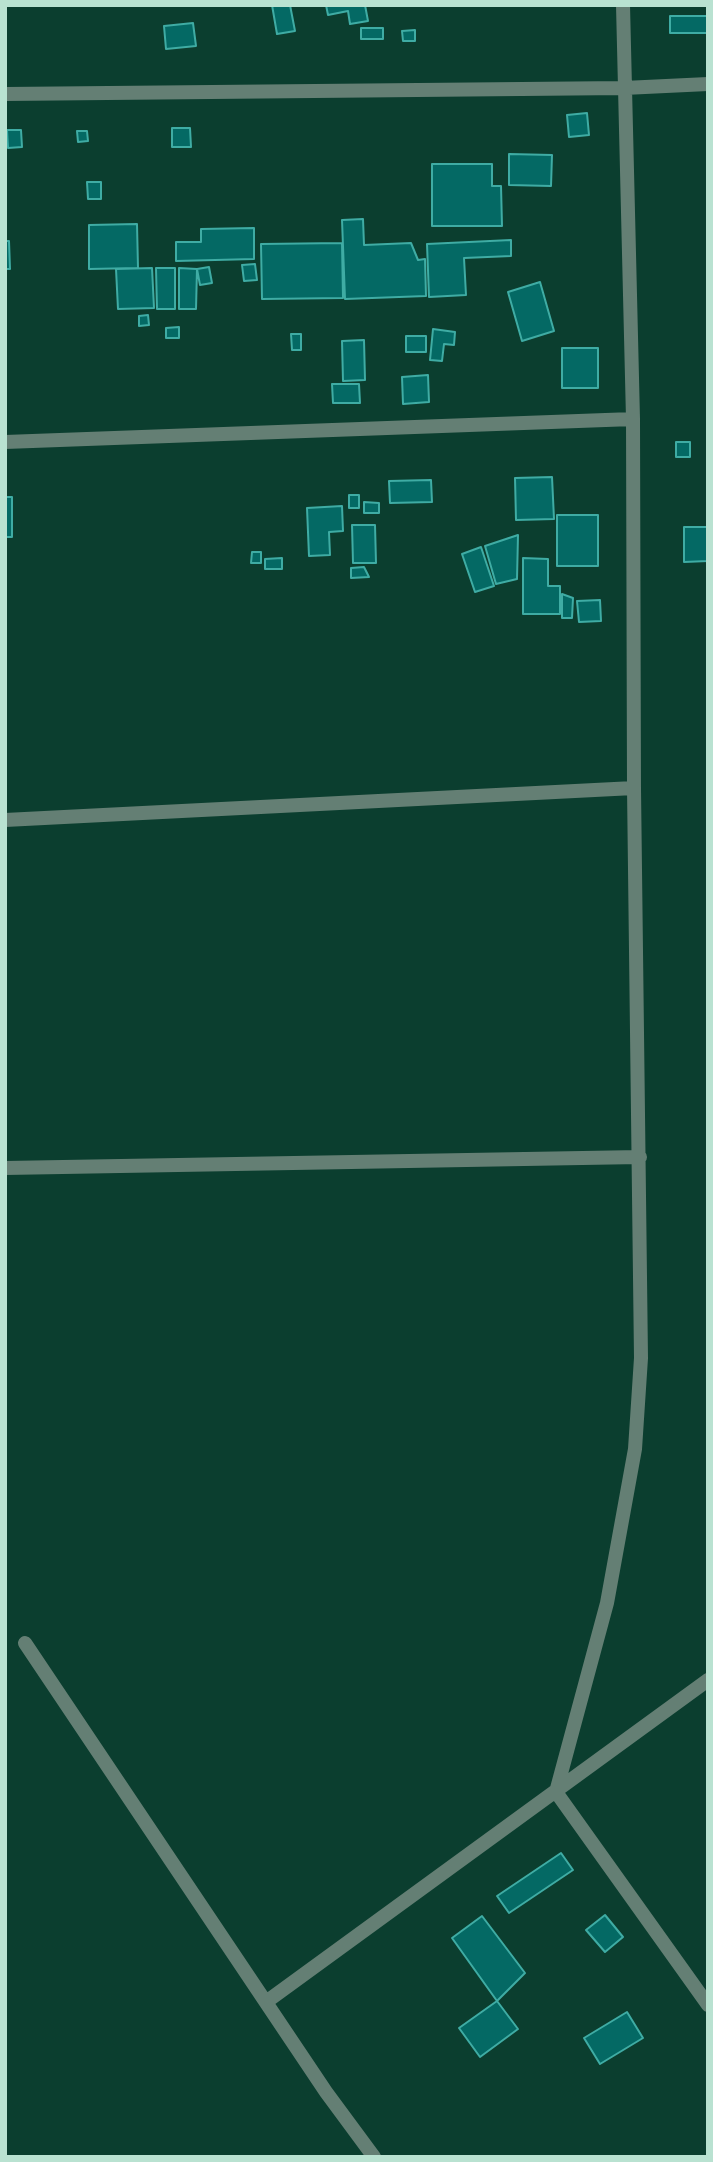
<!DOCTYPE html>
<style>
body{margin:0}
#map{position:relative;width:713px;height:2162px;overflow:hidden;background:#0b3e2f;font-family:"PT Sans Narrow",sans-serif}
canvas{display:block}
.frame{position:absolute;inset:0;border:7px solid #b9e2d1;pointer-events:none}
</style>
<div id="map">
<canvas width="713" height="2162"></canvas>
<div class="frame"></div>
</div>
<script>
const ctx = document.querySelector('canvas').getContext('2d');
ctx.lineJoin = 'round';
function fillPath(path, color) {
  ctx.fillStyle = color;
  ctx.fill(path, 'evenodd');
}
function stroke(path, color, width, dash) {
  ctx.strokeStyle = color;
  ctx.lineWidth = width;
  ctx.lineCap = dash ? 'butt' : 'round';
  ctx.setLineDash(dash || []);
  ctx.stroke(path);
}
const building = new Path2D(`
 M 272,5 L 290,5 L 295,31 L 277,34 Z
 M 326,5 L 365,5 L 368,21 L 350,24 L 348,11 L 328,15 Z
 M 670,16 L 708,16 L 708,33 L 670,33 Z
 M 193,23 L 196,46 L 166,49 L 164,26 Z
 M 361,28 L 383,28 L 383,39 L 361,39 Z
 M 415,30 L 415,41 L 403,41 L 402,31 Z
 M 587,113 L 589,135 L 569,137 L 567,115 Z
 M 172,128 L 190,128 L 191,147 L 172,147 Z
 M 7,130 L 21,130 L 22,147 L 8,148 Z
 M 77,131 L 87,131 L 88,141 L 78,142 Z
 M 509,154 L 552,155 L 551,186 L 509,185 Z
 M 432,164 L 492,164 L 492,186 L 501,186 L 502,226 L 432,226 Z
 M 87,182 L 101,182 L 101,199 L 88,199 Z
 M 363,219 L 364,245 L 411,243 L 418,260 L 425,259 L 426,296 L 345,299 L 342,220 Z
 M 137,224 L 138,268 L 89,269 L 89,225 Z
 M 254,228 L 254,259 L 176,261 L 176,242 L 201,242 L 201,229 Z
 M 511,240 L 511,256 L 464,258 L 466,295 L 429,297 L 427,244 Z
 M 5,241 L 9,241 L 10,269 L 5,269 Z
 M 342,243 L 343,298 L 262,299 L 261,244 Z
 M 255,264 L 257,280 L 244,281 L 242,265 Z
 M 209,267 L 212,283 L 200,285 L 197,269 Z
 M 152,268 L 154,308 L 118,309 L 116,269 Z
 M 156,268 L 175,268 L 175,309 L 157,309 Z
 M 179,268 L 197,269 L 196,309 L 179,309 Z
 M 540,282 L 554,331 L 522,341 L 508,292 Z
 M 148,315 L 149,325 L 139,326 L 139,316 Z
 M 179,327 L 179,338 L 166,338 L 166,328 Z
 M 433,329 L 455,332 L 454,345 L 444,344 L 442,361 L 430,360 Z
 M 291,334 L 301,334 L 301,350 L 292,350 Z
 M 406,336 L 426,336 L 426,352 L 406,352 Z
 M 364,340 L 365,380 L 343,381 L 342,341 Z
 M 562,348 L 598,348 L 598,388 L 562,388 Z
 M 428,375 L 429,402 L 403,404 L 402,377 Z
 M 332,384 L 359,384 L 360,403 L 333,403 Z
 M 676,442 L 690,442 L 690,457 L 676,457 Z
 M 552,477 L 554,519 L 516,520 L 515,478 Z
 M 431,480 L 432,502 L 390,503 L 389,481 Z
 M 349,495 L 359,495 L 359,508 L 349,508 Z
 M 5,497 L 12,497 L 12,537 L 5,537 Z
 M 364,502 L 379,503 L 379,513 L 364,513 Z
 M 342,506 L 343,531 L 329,532 L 330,555 L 309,556 L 307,508 Z
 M 557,515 L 598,515 L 598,566 L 557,566 Z
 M 352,525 L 375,525 L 376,563 L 353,563 Z
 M 684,527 L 708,527 L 708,561 L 684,562 Z
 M 518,535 L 517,579 L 496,584 L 485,546 Z
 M 481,547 L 494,586 L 475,592 L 462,554 Z
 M 252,552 L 261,552 L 261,563 L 251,563 Z
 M 282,558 L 282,569 L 265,569 L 265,559 Z
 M 523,558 L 548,559 L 548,586 L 560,586 L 560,614 L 523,614 Z
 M 364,567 L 369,577 L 351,578 L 351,568 Z
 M 562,594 L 573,598 L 572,618 L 562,618 Z
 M 600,600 L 601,621 L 579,622 L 577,601 Z
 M 561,1853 L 573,1870 L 509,1913 L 497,1896 Z
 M 605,1915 L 623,1937 L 605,1952 L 586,1930 Z
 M 482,1916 L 525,1973 L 497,2001 L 452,1938 Z
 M 497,2001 L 518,2029 L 480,2057 L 459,2028 Z
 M 627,2012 L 643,2038 L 600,2064 L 584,2038 Z`);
const street = new Path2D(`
 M 5,94 L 624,88 L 708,84
 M 5,442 L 633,419
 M 5,820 L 634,788
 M 5,1168 L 640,1157
 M 25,1643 L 326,2092 L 374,2157
 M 556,1792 L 607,1603 L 635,1449 L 641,1358 L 634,788 L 633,419 L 623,5
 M 556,1792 L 708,2005
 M 266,2002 L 708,1680`);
fillPath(building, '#046964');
stroke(building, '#3faca4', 2);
stroke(street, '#647f74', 14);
</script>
